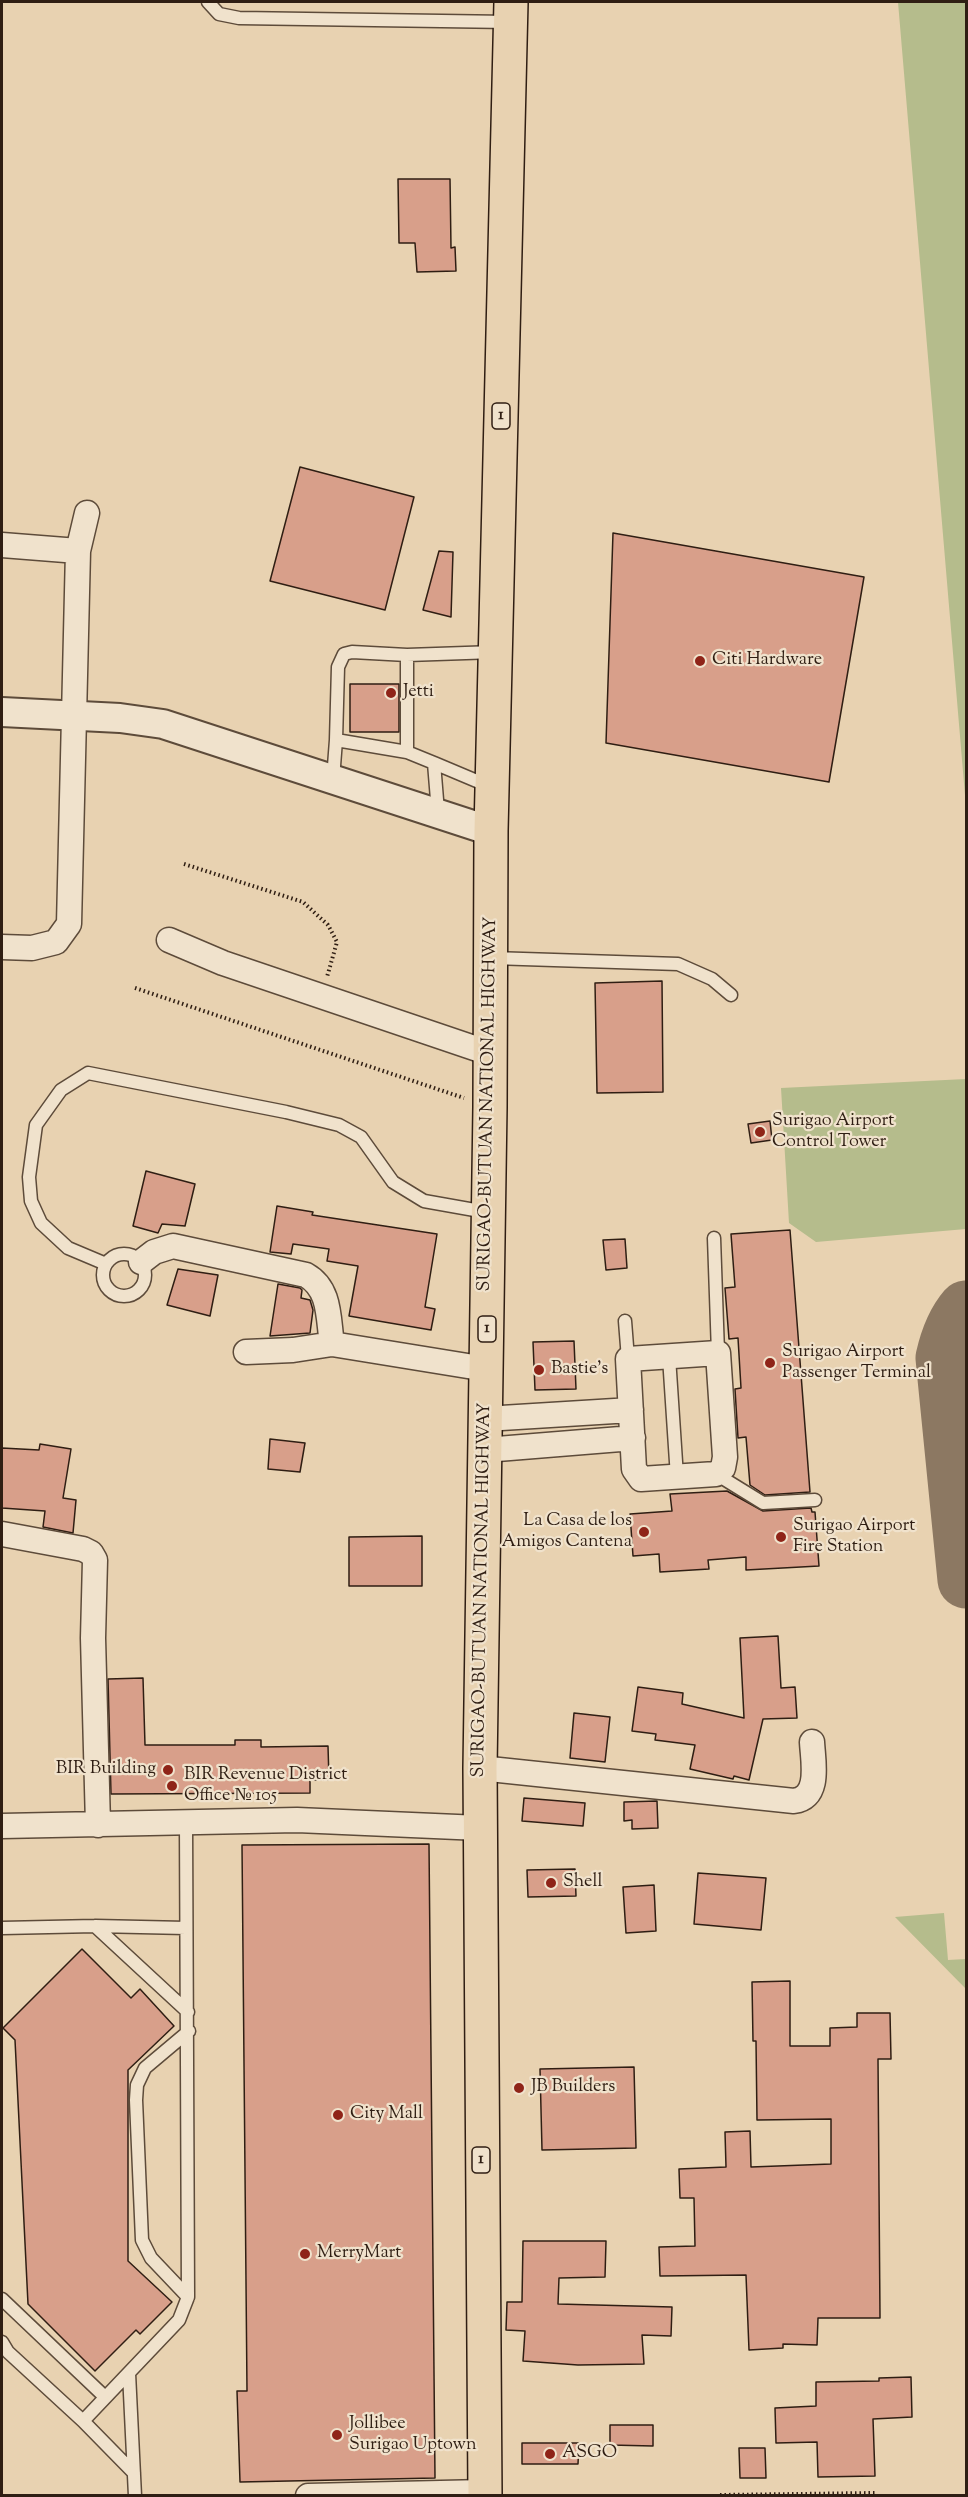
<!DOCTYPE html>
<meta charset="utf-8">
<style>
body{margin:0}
#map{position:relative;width:968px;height:2497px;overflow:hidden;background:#e8d2b1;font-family:"Sorts Mill Goudy",serif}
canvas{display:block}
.frame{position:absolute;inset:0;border:3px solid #2f1e13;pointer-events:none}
</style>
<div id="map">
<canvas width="968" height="2497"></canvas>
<div class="frame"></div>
</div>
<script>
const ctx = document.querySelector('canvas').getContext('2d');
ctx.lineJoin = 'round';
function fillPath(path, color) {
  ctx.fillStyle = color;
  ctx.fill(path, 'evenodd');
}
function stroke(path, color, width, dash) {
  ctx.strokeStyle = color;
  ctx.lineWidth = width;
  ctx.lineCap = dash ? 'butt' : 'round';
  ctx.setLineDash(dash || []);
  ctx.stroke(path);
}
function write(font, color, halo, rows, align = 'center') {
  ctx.font = font + ' "Sorts Mill Goudy",serif';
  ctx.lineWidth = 4.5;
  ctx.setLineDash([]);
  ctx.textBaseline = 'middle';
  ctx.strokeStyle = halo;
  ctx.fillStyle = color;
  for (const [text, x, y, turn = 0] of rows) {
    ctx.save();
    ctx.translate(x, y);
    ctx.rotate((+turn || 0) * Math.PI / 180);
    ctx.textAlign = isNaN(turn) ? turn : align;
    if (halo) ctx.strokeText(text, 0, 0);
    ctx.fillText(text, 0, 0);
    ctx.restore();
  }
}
const green = new Path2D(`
 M 898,2 L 966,2 L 966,807 Z
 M 966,1079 L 966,1229 L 816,1242 L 789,1223 L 781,1088 Z
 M 944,1913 L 948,1960 L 966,1959 L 966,1989 L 895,1917 Z`);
const taxiway = new Path2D(`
 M 966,1309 C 954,1323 948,1340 944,1358 L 966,1580`);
const building = new Path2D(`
 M 398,179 L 450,179 L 451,248 L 455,247 L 456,271 L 417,272 L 415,243 L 399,243 Z
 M 300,467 L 414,497 L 385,610 L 270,581 Z
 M 613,533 L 864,577 L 829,782 L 606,743 Z
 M 439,551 L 453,552 L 451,617 L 423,610 Z
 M 350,684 L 399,684 L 399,732 L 350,732 Z
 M 662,981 L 663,1092 L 597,1093 L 595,983 Z
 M 770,1121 L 772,1140 L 751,1143 L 748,1124 Z
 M 146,1171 L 195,1184 L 185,1226 L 162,1224 L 158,1233 L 133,1226 Z
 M 277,1206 L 313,1212 L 312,1215 L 437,1234 L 425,1307 L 435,1309 L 431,1330 L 349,1316 L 358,1266 L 327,1261 L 329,1249 L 293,1244 L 291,1254 L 270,1252 Z
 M 790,1230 L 810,1492 L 765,1495 L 750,1485 L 746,1437 L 738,1438 L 735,1389 L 741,1388 L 738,1338 L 729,1339 L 725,1288 L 735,1287 L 731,1234 Z
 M 625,1239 L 627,1268 L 606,1270 L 603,1240 Z
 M 178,1269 L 218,1275 L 210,1316 L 167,1305 Z
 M 278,1284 L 300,1288 L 302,1290 L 301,1298 L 310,1300 L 313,1310 L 310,1333 L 270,1336 Z
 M 574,1341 L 576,1389 L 535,1390 L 533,1342 Z
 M 270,1439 L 305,1443 L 300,1472 L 268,1469 Z
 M 40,1444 L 71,1449 L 63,1498 L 76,1500 L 73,1533 L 43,1527 L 45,1511 L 2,1508 L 2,1448 L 39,1450 Z
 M 727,1491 L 763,1511 L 811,1508 L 812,1512 L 815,1512 L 819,1566 L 746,1570 L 746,1557 L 708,1560 L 709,1569 L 660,1572 L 659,1554 L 633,1556 L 630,1514 L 672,1511 L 670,1494 Z
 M 422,1536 L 422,1586 L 349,1586 L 349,1537 Z
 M 778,1636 L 781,1688 L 795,1687 L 797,1718 L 763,1719 L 749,1780 L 734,1776 L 733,1779 L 690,1769 L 695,1745 L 655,1740 L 656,1734 L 632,1731 L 638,1687 L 683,1693 L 682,1704 L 744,1718 L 740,1638 Z
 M 143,1678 L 145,1745 L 235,1745 L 235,1740 L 261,1740 L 261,1747 L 328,1746 L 329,1780 L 310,1780 L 310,1793 L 111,1794 L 108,1679 Z
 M 574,1713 L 610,1717 L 605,1762 L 570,1758 Z
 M 524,1798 L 585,1803 L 583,1826 L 522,1821 Z
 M 657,1801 L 658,1828 L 632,1829 L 632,1820 L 624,1821 L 624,1802 Z
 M 429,1844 L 435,2478 L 240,2482 L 237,2391 L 247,2391 L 242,1845 Z
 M 575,1869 L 576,1896 L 528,1897 L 527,1870 Z
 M 698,1873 L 766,1878 L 761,1930 L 694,1924 Z
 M 654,1885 L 656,1931 L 626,1933 L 623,1887 Z
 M 82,1949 L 131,1998 L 140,1989 L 174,2026 L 128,2070 L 128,2261 L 172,2302 L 140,2334 L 136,2330 L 95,2371 L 28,2304 L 15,2040 L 3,2028 Z
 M 790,1981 L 790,2046 L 830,2046 L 830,2028 L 857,2027 L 857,2013 L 890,2013 L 891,2059 L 878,2059 L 880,2318 L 818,2318 L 817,2345 L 783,2344 L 783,2348 L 749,2350 L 746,2275 L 660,2276 L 659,2247 L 695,2246 L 694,2198 L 680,2198 L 679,2169 L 726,2167 L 725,2132 L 750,2131 L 751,2167 L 831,2164 L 831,2119 L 757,2120 L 756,2041 L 753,2041 L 752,1982 Z
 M 634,2067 L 636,2148 L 542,2150 L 540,2069 Z
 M 523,2241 L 606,2241 L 605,2277 L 559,2278 L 558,2304 L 672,2307 L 671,2336 L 642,2335 L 644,2364 L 578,2365 L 523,2361 L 525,2331 L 506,2330 L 507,2302 L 522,2302 Z
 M 911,2377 L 912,2417 L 873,2419 L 875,2476 L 818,2477 L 817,2442 L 776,2443 L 775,2408 L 816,2406 L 816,2382 L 879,2381 L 879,2378 Z
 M 610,2425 L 653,2425 L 653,2446 L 610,2445 Z
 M 522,2443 L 579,2443 L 578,2464 L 522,2464 Z
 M 739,2448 L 765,2448 L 766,2478 L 740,2478 Z`);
const path = new Path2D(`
 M 184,864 L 303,902 L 328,925 L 337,942 L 327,977
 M 135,988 L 464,1098
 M 720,2495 L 875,2493`);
const service = new Path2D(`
 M 208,2 L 219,14 L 239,18 L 509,22
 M 336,740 L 338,667 L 344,654 L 352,652 L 407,655
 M 407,752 L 407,655 L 495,652
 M 434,763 L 491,787
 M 333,779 L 336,740 L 407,752 L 434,763 L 438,812
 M 492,958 L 678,964 L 712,979 L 731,995
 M 714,1238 L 718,1353
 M103 1275a21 21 0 1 1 42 0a21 21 0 1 1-42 0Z
 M 106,1264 L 68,1248 L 41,1223 L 31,1201 L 29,1177 L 36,1125 L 61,1090 L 88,1073 L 286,1112 L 339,1125 L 361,1137 L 393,1182 L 424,1201 L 486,1212
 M 625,1321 L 628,1359
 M 669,1357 L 677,1477
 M 716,1474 L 763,1503 L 815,1500
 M 95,1926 L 188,2012
 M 2,1928 L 95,1926 L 186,1928
 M 188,2297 L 151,2258 L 142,2240 L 136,2100 L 137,2085 L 145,2068 L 189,2031
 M 2,2299 L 105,2397
 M 2,2342 L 8,2352 L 83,2421 L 134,2473
 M 129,2373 L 135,2496
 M 83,2421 L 179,2320 L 188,2297 L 186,1824`);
const minor = new Path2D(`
 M 2,545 L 78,551
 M 169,940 L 223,963 L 489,1053
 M 2,947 L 32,948 L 56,942 L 69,924 L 78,551 L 87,513
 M 141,1262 L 154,1252 L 173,1246 L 306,1275 C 331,1289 328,1319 332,1344
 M 246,1352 L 293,1350 L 332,1344 L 486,1369
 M 718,1353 L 725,1457 L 723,1468 L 716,1474 L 641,1479 L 634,1469 L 628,1359 Z
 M 485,1419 L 631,1410
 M 485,1450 L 633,1438
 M 2,1534 L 83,1549 L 91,1553 L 95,1560 L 93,1638 L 98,1825
 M 480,1768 L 794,1801 C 821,1797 813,1762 812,1742
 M 2,1826 L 297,1820 L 480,1828
 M 308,2496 L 485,2492`);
const tertiary = new Path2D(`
 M 2,712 L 120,718 L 163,724 L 491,831`);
const trunk = new Path2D(`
 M 485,2496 L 480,1768 L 490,1107 L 491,831 L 511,2`);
const markers = [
 [700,661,6,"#8f2418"],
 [391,693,6,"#8f2418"],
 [760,1132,6,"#8f2418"],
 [770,1363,6,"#8f2418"],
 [539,1370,6,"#8f2418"],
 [644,1532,6,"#8f2418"],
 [781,1537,6,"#8f2418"],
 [168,1770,6,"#8f2418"],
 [172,1786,6,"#8f2418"],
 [551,1883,6,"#8f2418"],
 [519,2088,6,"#8f2418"],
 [338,2115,6,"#8f2418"],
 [305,2254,6,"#8f2418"],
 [337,2435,6,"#8f2418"],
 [550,2454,6,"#8f2418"]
];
const shields = [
 [501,416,18],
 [487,1329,18],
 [481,2160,18]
];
const shieldNames = [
 ["1",501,416],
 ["1",487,1329],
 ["1",481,2160]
];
const poiNames = [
 ["Citi Hardware",712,661],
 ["Jetti",403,693],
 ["Surigao Airport",772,1122],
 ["Control Tower",772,1143],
 ["Surigao Airport",782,1353],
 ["Passenger Terminal",782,1374],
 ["Bastie's",551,1370],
 ["La Casa de los",632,1522,"right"],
 ["Amigos Cantena",632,1543,"right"],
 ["Surigao Airport",793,1527],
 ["Fire Station",793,1548],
 ["BIR Building",156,1770,"right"],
 ["BIR Revenue District",184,1776],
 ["Office № 105",184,1797],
 ["Shell",563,1883],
 ["JB Builders",531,2088],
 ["City Mall",350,2115],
 ["MerryMart",317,2254],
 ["Jollibee",349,2425],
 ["Surigao Uptown",349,2446],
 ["ASGO",562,2454]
];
const streetNames = [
 ["SURIGAO-BUTUAN NATIONAL HIGHWAY",489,1104,-89],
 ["SURIGAO-BUTUAN NATIONAL HIGHWAY",483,1590,-89]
];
fillPath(green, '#b5bc8c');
stroke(taxiway, '#8c7862', 57);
fillPath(building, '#d89f8a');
stroke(building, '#2f1e13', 1.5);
stroke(service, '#5d4b3a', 15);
stroke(minor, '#5d4b3a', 27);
stroke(tertiary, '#5d4b3a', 32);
stroke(trunk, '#2f1e13', 36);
stroke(path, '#2f1e13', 4, [1.5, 3]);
stroke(service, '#f0e2cc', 12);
stroke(minor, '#f0e2cc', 24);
stroke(tertiary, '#f0e2cc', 28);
stroke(trunk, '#e8d2b1', 33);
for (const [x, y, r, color] of markers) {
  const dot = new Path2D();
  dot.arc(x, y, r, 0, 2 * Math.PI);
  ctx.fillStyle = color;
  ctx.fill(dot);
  stroke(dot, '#f0e2cc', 2);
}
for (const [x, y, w] of shields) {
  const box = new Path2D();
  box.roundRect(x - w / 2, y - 13, w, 26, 4.5);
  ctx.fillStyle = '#f0e2cc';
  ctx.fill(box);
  stroke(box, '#2f1e13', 1.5);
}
write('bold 16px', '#2f1e13', null, shieldNames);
write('18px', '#2f1e13', '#f0e2cc', poiNames, 'left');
write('18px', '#2f1e13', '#f0e2cc', streetNames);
</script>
